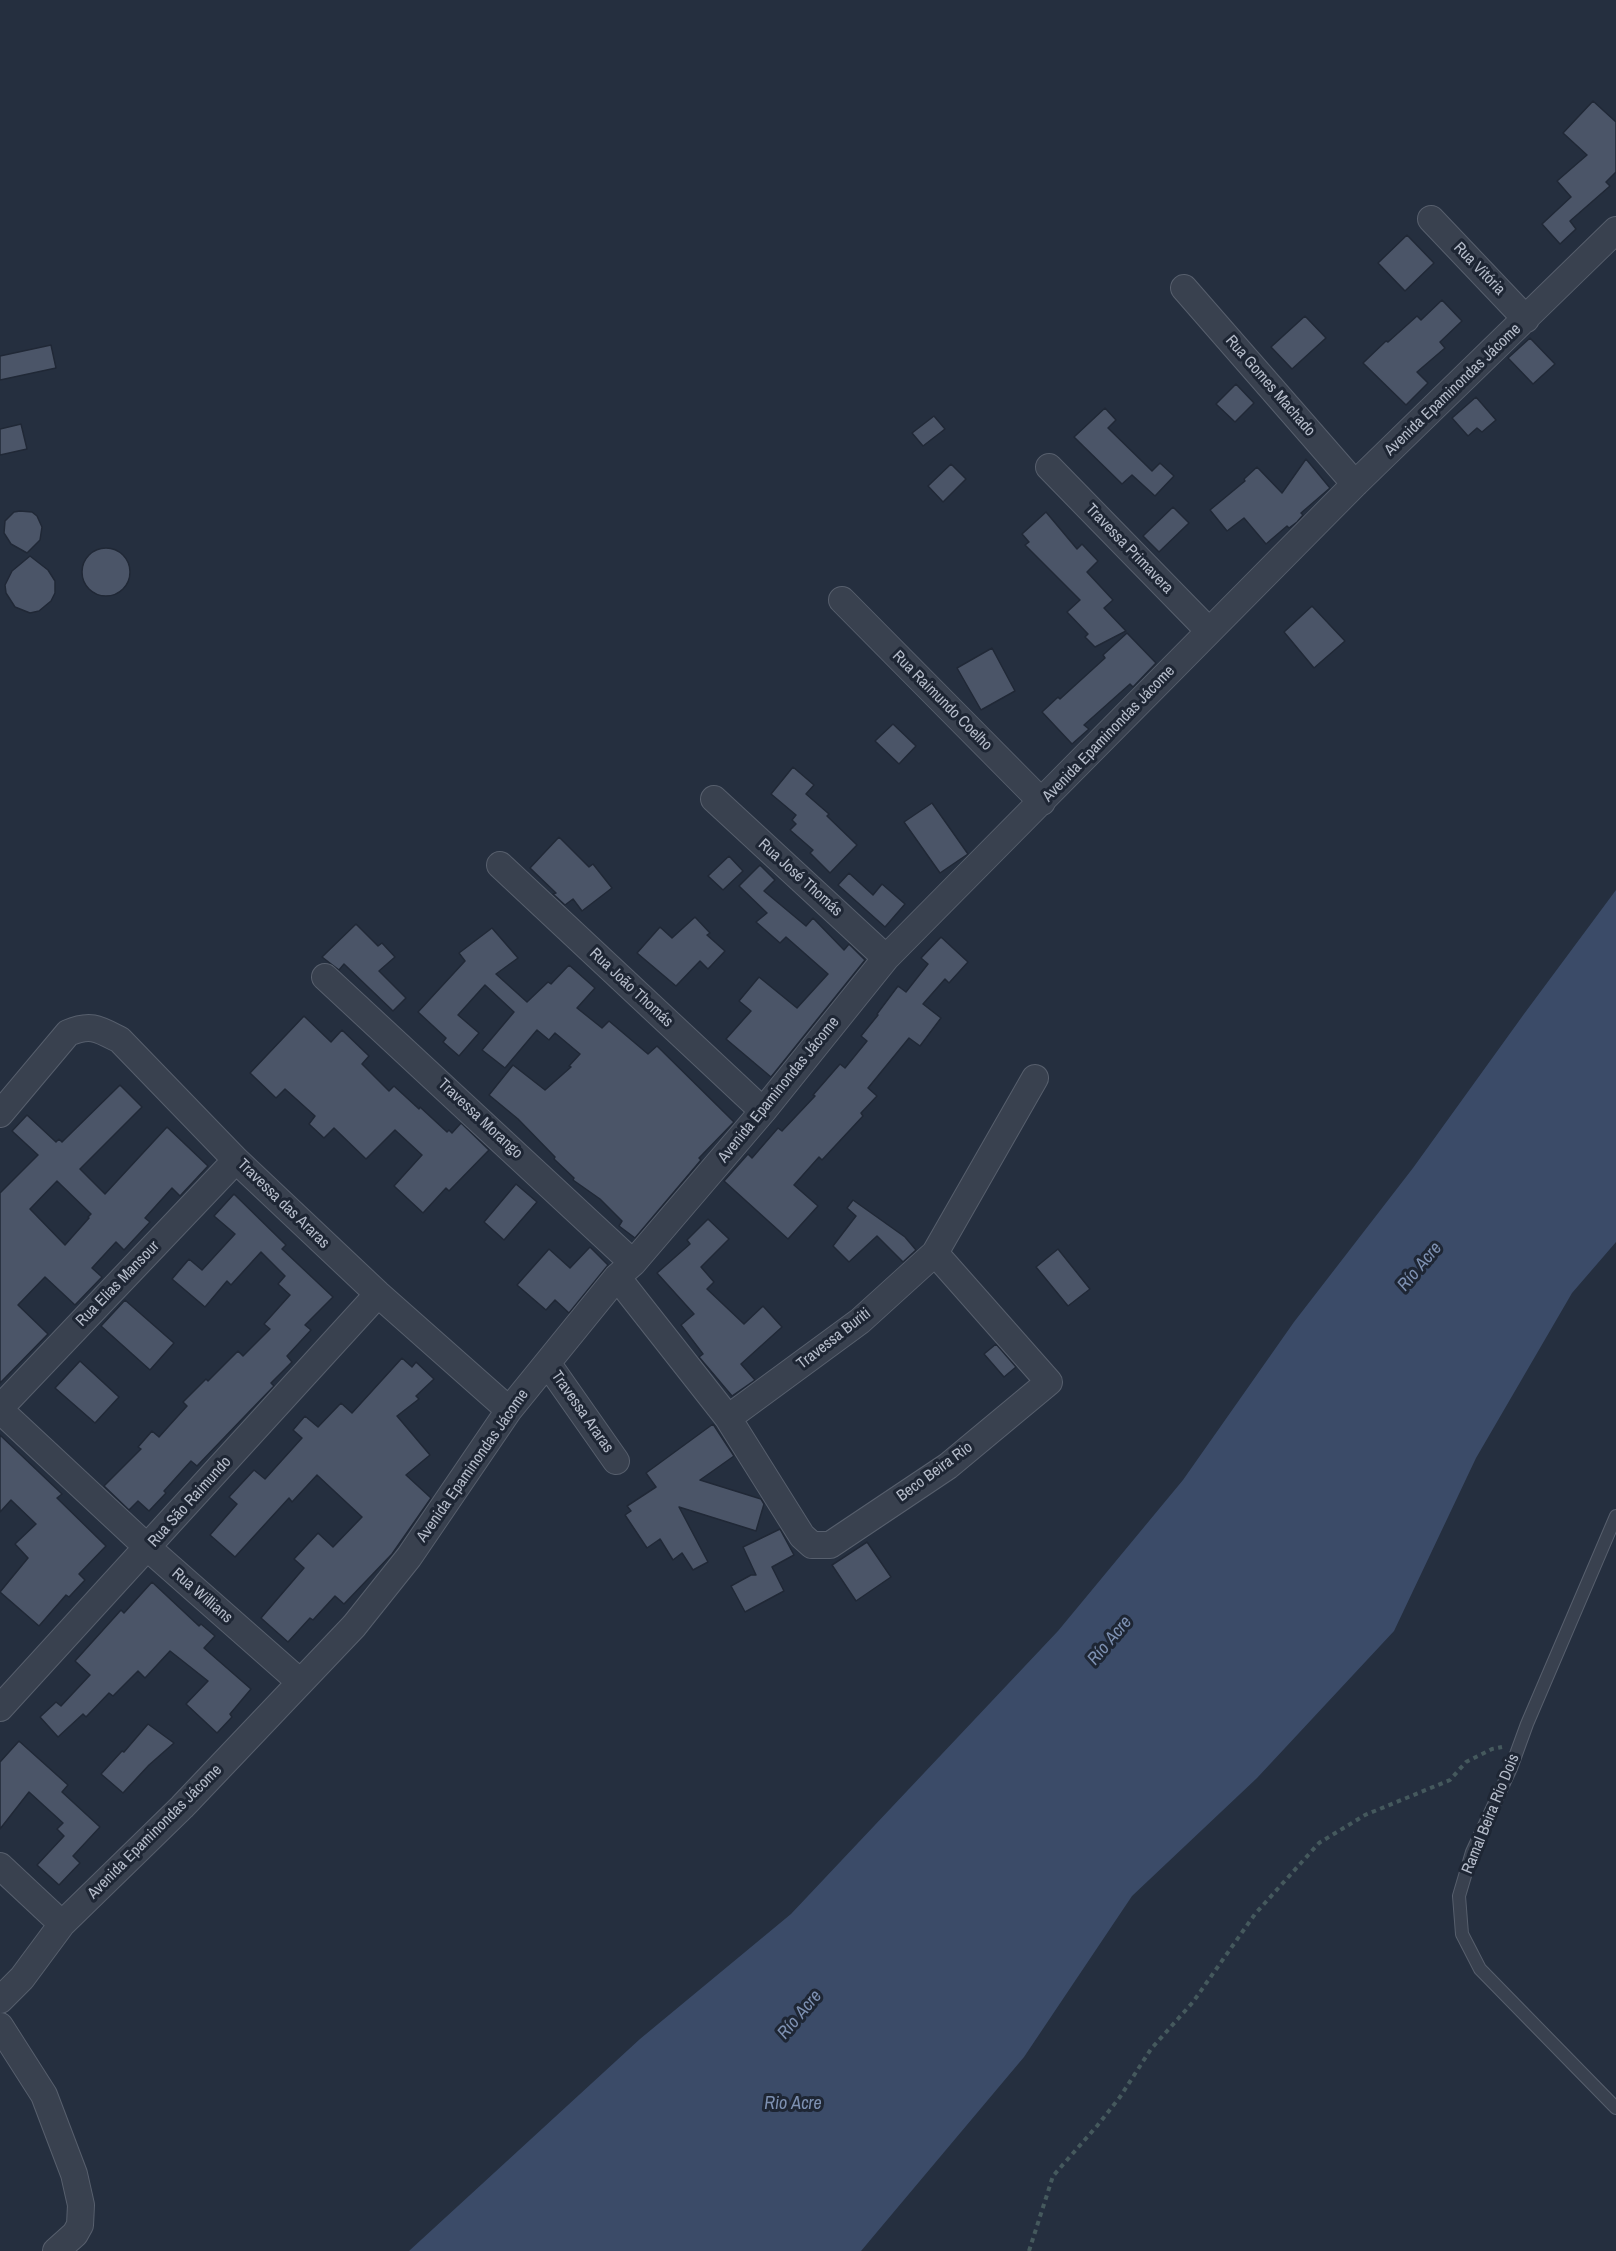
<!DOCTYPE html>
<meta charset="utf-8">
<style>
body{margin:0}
canvas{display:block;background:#252f3f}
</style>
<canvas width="1616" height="2251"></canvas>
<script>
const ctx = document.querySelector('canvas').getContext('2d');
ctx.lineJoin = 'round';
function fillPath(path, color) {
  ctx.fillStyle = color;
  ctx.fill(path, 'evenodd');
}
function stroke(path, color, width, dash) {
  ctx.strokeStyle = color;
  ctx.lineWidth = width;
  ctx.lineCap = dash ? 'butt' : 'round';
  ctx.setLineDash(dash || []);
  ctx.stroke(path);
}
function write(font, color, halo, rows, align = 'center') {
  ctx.font = font + ' "Archivo Narrow",sans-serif';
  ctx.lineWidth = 6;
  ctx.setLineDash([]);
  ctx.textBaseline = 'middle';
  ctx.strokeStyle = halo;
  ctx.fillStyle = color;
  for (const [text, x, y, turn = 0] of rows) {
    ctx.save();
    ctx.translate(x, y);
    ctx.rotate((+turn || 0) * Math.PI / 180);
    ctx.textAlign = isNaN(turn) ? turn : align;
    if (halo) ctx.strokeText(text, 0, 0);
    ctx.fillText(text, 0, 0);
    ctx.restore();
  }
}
const water = new Path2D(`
 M 1616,890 L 1616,1242 L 1572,1293 L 1476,1458 L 1394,1631 L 1257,1778 L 1132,1896 L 1024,2057 L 861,2251 L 409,2251 L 640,2039 L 791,1914 L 1058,1631 L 1183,1480 L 1294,1322 L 1413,1168 L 1524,1014 Z`);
const building = new Path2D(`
 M 1593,101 L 1616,122 L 1616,172 L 1606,182 L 1610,186 L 1570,221 L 1576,229 L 1560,244 L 1542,224 L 1571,197 L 1557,181 L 1587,155 L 1563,133 Z
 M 1407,235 L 1434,263 L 1405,291 L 1378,263 Z
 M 1442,300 L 1462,321 L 1440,342 L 1445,348 L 1417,372 L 1428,383 L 1406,405 L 1363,363 L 1386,341 L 1388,342 L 1417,316 L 1421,320 Z
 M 1305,316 L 1326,338 L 1292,369 L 1271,347 Z
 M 1530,338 L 1555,364 L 1533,384 L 1508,358 Z
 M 51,345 L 56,368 L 0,380 L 0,356 Z
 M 1236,384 L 1254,403 L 1235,422 L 1216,404 Z
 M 1476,397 L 1496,420 L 1482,432 L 1477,428 L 1468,436 L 1452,418 Z
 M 1105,408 L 1116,420 L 1108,428 L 1152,471 L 1160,463 L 1174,476 L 1155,496 L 1132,475 L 1122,484 L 1074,437 Z
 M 934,416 L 945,429 L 923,446 L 912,433 Z
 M 21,424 L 27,449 L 0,455 L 0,429 Z
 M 1306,459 L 1330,488 L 1301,513 L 1303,515 L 1297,522 L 1289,528 L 1287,526 L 1266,544 L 1244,518 L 1227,531 L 1210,510 L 1245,481 L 1244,479 L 1257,467 L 1282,493 Z
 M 951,464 L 966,479 L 943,502 L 928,486 Z
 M 1173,507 L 1189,523 L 1159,552 L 1143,536 Z
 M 20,511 L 32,512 L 37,516 L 42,527 L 40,540 L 27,553 L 11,544 L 4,533 L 5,521 L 14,512 Z
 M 1046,512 L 1077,549 L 1082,544 L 1098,561 L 1087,572 L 1113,600 L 1104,608 L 1126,631 L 1095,647 L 1085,637 L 1088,634 L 1067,612 L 1080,600 L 1025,545 L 1029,542 L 1022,534 Z
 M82 572a24 24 0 1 1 48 0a24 24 0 1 1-48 0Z
 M 30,556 L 48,570 L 55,581 L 55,593 L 51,601 L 39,611 L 30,613 L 15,607 L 6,593 L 5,585 L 12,571 Z
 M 1312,606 L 1345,641 L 1314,668 L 1284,632 Z
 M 1127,633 L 1156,663 L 1133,687 L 1130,684 L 1084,725 L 1089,729 L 1072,744 L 1042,712 L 1058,697 L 1060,699 L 1105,658 L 1103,655 Z
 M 992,648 L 1015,691 L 981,710 L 957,668 Z
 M 893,724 L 916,746 L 899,764 L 875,741 Z
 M 793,767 L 814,785 L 806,794 L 829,814 L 827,816 L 857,845 L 830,873 L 810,853 L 813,850 L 790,830 L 796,824 L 792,820 L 796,815 L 771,794 Z
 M 932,803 L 968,854 L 940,873 L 904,822 Z
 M 559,837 L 589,867 L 593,864 L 612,888 L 582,911 L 573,899 L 565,905 L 553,894 L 556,893 L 530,868 Z
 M 729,856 L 743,871 L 723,890 L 708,876 Z
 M 760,865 L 775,880 L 764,891 L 806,926 L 813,918 L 844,950 L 849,944 L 865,960 L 771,1077 L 726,1039 L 751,1011 L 739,1001 L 759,977 L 797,1008 L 828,974 L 786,937 L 780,943 L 756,922 L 767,913 L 739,886 Z
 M 849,873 L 873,895 L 882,884 L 905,904 L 885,927 L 838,885 Z
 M 695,917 L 710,933 L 707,935 L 725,951 L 708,969 L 700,961 L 676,986 L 637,953 L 660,927 L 672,938 Z
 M 356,924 L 378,946 L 382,943 L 395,957 L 379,971 L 406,998 L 393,1011 L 344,964 L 339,970 L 322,957 Z
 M 492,928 L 518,958 L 496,974 L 527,1002 L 548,982 L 551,984 L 569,965 L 595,988 L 577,1008 L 602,1028 L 609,1021 L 648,1054 L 657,1046 L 734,1122 L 699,1158 L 701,1160 L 635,1238 L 619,1226 L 622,1221 L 600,1199 L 573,1180 L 574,1178 L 554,1159 L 555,1157 L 518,1119 L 489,1095 L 513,1065 L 545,1090 L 571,1067 L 569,1066 L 580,1054 L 555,1033 L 549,1040 L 537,1030 L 505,1068 L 482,1050 L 514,1012 L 485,985 L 458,1015 L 479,1033 L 459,1056 L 443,1042 L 446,1038 L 418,1012 L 465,961 L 459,953 Z
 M 941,937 L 968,962 L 949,983 L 945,979 L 923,1004 L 941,1018 L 920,1046 L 909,1038 L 868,1088 L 877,1096 L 861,1113 L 863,1116 L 822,1160 L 819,1157 L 794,1185 L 818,1206 L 788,1239 L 724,1181 L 748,1154 L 752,1158 L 778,1128 L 782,1131 L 815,1096 L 813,1095 L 840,1064 L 845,1068 L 867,1041 L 861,1036 L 878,1015 L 877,1014 L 898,986 L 906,992 L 928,964 L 921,958 Z
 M 304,1016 L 331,1042 L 342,1030 L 369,1056 L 362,1064 L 389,1091 L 394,1086 L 419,1109 L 420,1107 L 447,1132 L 449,1130 L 452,1133 L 461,1123 L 489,1150 L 449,1191 L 446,1188 L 423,1213 L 394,1186 L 422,1155 L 395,1130 L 366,1159 L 334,1128 L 324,1138 L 309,1124 L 315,1116 L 285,1089 L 276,1098 L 250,1073 Z
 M 120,1085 L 142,1107 L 80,1169 L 105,1194 L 167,1127 L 208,1166 L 180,1196 L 172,1188 L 145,1218 L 150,1222 L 124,1250 L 116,1242 L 92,1268 L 102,1277 L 75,1305 L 45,1277 L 18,1305 L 48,1334 L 0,1383 L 0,1193 L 38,1155 L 12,1131 L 27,1115 L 56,1142 L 59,1139 L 62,1142 ZM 57,1181 L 91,1214 L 88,1217 L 89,1218 L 65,1245 L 30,1209 Z
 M 516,1184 L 537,1202 L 504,1240 L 484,1222 Z
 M 234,1194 L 286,1245 L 282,1249 L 333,1297 L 305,1325 L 311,1330 L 287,1356 L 292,1362 L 271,1383 L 274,1386 L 245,1416 L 197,1466 L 191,1461 L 164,1491 L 166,1493 L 149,1511 L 138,1501 L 129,1510 L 104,1486 L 141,1449 L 138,1447 L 152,1431 L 159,1437 L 187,1406 L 183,1402 L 206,1379 L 208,1381 L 238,1351 L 243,1356 L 270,1329 L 264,1324 L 290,1295 L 278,1284 L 285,1276 L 261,1252 L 231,1285 L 227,1281 L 205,1307 L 172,1279 L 189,1259 L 202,1270 L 235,1234 L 214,1216 Z
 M 853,1200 L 905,1237 L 916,1250 L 903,1262 L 877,1236 L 849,1262 L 833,1246 L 856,1216 L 847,1208 Z
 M 708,1219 L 729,1239 L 701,1267 L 714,1282 L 707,1289 L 744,1324 L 763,1306 L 782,1327 L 741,1364 L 755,1380 L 732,1396 L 699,1357 L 703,1354 L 681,1325 L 694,1314 L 657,1273 L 690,1244 L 687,1240 Z
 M 590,1247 L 608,1265 L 569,1313 L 555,1300 L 546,1310 L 517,1285 L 549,1249 L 570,1268 Z
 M 1058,1249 L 1090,1289 L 1068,1306 L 1036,1267 Z
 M 125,1300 L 174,1343 L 150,1370 L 101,1326 Z
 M 996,1344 L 1016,1367 L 1004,1377 L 984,1354 Z
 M 402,1358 L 412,1367 L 416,1362 L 434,1379 L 416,1396 L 419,1399 L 397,1416 L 430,1455 L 406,1475 L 431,1498 L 392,1554 L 344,1604 L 335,1596 L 313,1620 L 310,1618 L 288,1642 L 261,1618 L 304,1568 L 294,1559 L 318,1533 L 333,1547 L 362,1517 L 317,1475 L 292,1502 L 289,1498 L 235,1557 L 210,1535 L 237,1504 L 229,1497 L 254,1470 L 265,1479 L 302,1438 L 293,1430 L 305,1416 L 318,1427 L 341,1403 L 352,1413 Z
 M 80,1361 L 119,1397 L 95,1423 L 55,1388 Z
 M 713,1424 L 734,1456 L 700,1480 L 761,1499 L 764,1504 L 756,1531 L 679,1507 L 708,1562 L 693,1570 L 682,1553 L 673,1560 L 660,1539 L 647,1548 L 625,1515 L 631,1511 L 627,1506 L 656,1487 L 646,1473 Z
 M 0,1435 L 62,1494 L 57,1498 L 106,1546 L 79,1574 L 85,1580 L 69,1597 L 66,1595 L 39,1626 L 0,1592 L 28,1558 L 15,1544 L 36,1524 L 11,1500 L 0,1512 Z
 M 780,1529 L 794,1555 L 772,1567 L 784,1591 L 745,1612 L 731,1586 L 751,1575 L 756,1575 L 743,1547 Z
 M 867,1542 L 891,1577 L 856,1601 L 832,1565 Z
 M 152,1582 L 199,1626 L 201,1624 L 215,1636 L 204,1648 L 251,1689 L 230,1714 L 232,1717 L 217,1733 L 186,1704 L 208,1681 L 170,1651 L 145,1678 L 138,1671 L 113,1696 L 109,1693 L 86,1717 L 83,1714 L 58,1737 L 40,1717 L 56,1702 L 61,1706 L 90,1675 L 75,1661 L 121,1610 L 124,1613 Z
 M 148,1724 L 174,1743 L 149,1765 L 123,1793 L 101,1774 L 122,1751 L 124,1752 Z
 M 19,1741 L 68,1785 L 62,1792 L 100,1827 L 73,1856 L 80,1863 L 59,1885 L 37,1865 L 64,1836 L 57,1829 L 63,1823 L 29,1792 L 0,1829 L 0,1762 Z`);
const path = new Path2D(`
 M 1029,2251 L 1053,2176 L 1097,2126 L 1120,2097 L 1151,2049 L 1193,2002 L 1255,1914 L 1319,1843 L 1365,1815 L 1450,1780 L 1466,1762 L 1492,1749 L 1502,1747`);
const service = new Path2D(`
 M 1616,1516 L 1527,1724 L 1511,1768 L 1472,1852 L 1459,1896 L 1462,1934 L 1480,1969 L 1616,2108`);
const minor = new Path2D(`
 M 1431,219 L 1526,319
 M 1184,288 L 1355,484
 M 1049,467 L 1209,631
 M 842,600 L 1042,802
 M 714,799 L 886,958
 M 500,865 L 763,1111
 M 325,977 L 633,1263
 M 0,1114 L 68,1033 C 91,1023 99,1029 120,1040 L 236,1160 L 378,1294 L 509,1410
 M 617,1277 L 728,1418 L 802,1536 L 812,1545 L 830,1545 L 948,1466 L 1049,1382 L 935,1253
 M 548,1364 L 616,1461
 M 0,1408 L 236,1160
 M 0,1410 L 148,1548 L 300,1682
 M 728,1418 L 860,1321 L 935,1253 L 1035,1078
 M 0,1708 L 378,1294
 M 0,1866 L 62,1924
 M 0,2000 L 22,1978 L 62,1924 L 182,1807 L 354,1626 L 409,1557 L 509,1410 L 617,1277 L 633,1263 L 763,1111 L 886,958 L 1355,484 L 1616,230
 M 0,2026 L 44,2095 L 74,2174 L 81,2205 L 80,2225 L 75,2234 L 56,2251`);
const streetNames = [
 ["Rua Vitória",1479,269,46],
 ["Rua Gomes Machado",1270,386,49],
 ["Avenida Epaminondas Jácome",1453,390,-44],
 ["Travessa Primavera",1129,549,46],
 ["Rua Raimundo Coelho",942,701,45],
 ["Avenida Epaminondas Jácome",1109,734,-46],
 ["Rua José Thomás",800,878,42],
 ["Rua João Thomás",631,988,43],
 ["Avenida Epaminondas Jácome",779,1090,-51],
 ["Travessa Morango",480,1119,43],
 ["Travessa das Araras",283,1204,44],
 ["Rua Elias Mansour",118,1284,-46],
 ["Travessa Buriti",834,1339,-38],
 ["Travessa Araras",582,1412,55],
 ["Avenida Epaminondas Jácome",473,1466,-55],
 ["Beco Beira Rio",935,1472,-36],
 ["Rua São Raimundo",190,1502,-48],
 ["Rua Willians",202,1596,41],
 ["Ramal Beira Rio Dois",1491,1814,-68],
 ["Avenida Epaminondas Jácome",155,1832,-45]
];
const waterNames = [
 ["Río Acre",1420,1267,-50],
 ["Río Acre",1110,1641,-50],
 ["Río Acre",800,2015,-50],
 ["Rio Acre",793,2104]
];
fillPath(water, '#3b4b68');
fillPath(building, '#4b5568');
stroke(building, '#202836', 1.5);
stroke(service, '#575f6d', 14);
stroke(minor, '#575f6d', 28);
stroke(path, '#45595d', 4, [4.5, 4.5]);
stroke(service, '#39414f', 12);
stroke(minor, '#39414f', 26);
write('16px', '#b5bcca', '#1e2634', streetNames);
write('italic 18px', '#7d90b1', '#1e2634', waterNames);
</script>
